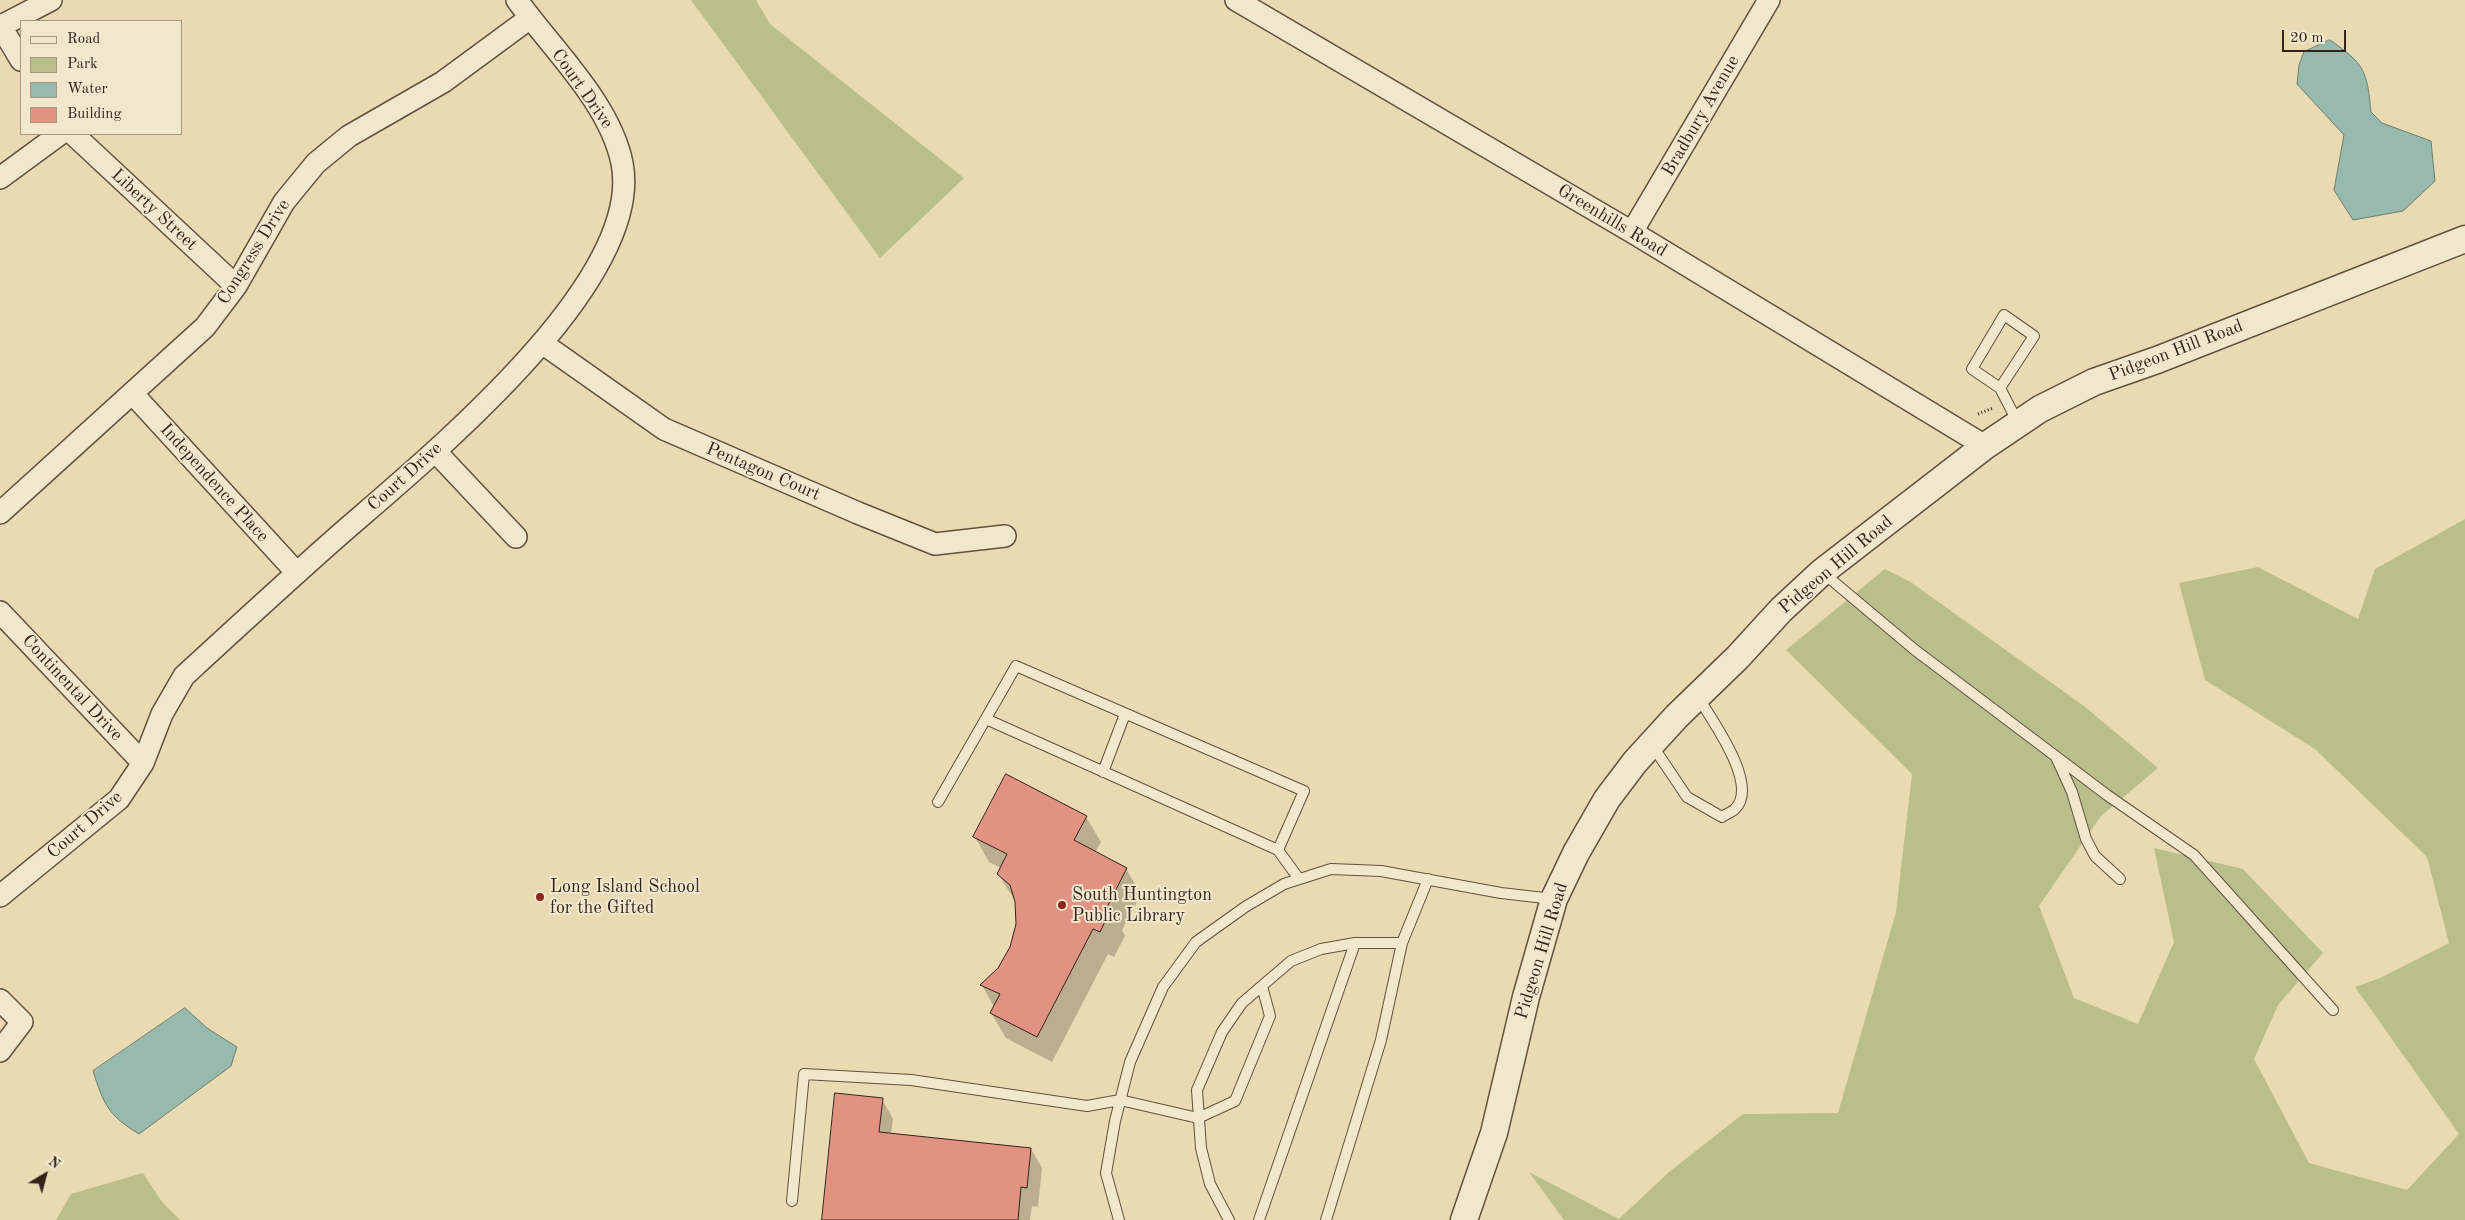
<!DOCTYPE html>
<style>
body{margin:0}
#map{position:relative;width:2465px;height:1220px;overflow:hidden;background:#e9dab2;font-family:"Old Standard TT",serif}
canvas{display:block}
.legend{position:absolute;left:20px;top:20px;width:162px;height:115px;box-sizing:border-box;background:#f1e7cd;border:1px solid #a69886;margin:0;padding:6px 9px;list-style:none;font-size:15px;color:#35221b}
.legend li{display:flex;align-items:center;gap:10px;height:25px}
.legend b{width:25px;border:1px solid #a69886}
.north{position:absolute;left:20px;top:1150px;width:50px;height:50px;-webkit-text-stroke:4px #f1e7cd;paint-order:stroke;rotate:37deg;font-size:14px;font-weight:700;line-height:20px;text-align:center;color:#35221b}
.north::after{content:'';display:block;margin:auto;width:18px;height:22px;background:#35221b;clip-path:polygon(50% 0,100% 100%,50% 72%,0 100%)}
.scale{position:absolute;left:2282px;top:30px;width:64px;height:22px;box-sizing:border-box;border:2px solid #35221b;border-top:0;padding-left:6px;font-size:15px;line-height:18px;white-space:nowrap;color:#35221b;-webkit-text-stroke:4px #f1e7cd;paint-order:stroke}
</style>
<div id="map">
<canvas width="2465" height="1220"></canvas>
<ul class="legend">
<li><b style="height:6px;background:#f1e7cd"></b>Road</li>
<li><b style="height:14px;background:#b8bf8b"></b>Park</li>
<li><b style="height:14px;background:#97baae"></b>Water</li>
<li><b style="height:14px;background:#e19281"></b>Building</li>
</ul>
<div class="north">N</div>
<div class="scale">20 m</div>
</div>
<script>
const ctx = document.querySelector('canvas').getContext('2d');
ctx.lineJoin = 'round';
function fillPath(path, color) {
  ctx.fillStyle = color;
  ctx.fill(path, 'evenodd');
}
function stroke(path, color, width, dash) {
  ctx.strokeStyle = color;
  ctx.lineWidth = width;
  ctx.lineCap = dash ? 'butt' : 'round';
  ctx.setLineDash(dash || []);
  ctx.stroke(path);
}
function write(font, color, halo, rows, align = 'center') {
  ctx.font = font + ' "Old Standard TT",serif';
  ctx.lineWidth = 4;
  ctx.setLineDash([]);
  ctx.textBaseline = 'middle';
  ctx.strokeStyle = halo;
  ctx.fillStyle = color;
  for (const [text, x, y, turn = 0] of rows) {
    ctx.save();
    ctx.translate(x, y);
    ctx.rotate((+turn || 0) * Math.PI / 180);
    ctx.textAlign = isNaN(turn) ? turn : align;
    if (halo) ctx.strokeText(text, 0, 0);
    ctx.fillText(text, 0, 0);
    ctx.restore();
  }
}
const green = new Path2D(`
 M 691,0 L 756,0 L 770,24 L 964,178 L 880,258 Z
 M 2465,519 L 2465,1220 L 1564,1220 L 1529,1172 L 1619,1219 L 1669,1172 L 1743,1114 L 1838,1113 L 1896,912 L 1912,774 L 1786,650 L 1885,569 L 1912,583 L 2084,706 L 2158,768 L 2101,816 L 2039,906 L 2074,998 L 2138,1024 L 2174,942 L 2154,848 L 2243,869 L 2323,953 L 2278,1005 L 2254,1059 L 2309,1163 L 2407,1190 L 2459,1134 L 2355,987 L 2380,978 L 2449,943 L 2427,857 L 2315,749 L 2205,680 L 2179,583 L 2258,567 L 2358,619 L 2375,569 Z
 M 143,1173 L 162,1202 L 180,1220 L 56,1220 L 71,1194 Z`);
const water = new Path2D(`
 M 2330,40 C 2365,64 2367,71 2371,112 L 2382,123 L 2431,141 L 2435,181 L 2403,211 L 2353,220 L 2334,190 L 2344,135 L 2297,84 L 2299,65 L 2304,52 Z
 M 185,1008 L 207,1028 L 237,1047 L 231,1066 L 139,1134 C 108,1115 104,1105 93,1071 Z`);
const shadow = new Path2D(`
 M 1086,817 L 1101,842 L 1095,853 L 1126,869 L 1141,894 L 1122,930 L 1125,936 L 1114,957 L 1108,954 L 1052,1062 L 1006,1038 L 991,1013 L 994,1007 L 982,985 L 999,968 L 1011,948 L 1017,924 L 1016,902 L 998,874 L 1001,868 L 989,862 L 975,837 Z
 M 882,1099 L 893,1119 L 891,1135 L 1031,1149 L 1042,1168 L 1038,1207 L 1032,1206 L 1030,1220 L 824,1220 Z`);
const building = new Path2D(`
 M 1006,774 L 1087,816 L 1074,840 L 1127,868 L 1107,907 L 1111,909 L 1100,932 L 1093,929 L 1037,1037 L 990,1013 L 1000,994 L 980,985 L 998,968 L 1010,947 L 1016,924 L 1015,902 L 1010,885 L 997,874 L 1007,854 L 973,837 Z
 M 835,1093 L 883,1098 L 879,1132 L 1031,1148 L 1027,1188 L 1021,1187 L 1018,1220 L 822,1220 Z`);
const path = new Path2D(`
 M 1978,414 L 1993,408`);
const service = new Path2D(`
 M 2000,388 L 2034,336 L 2004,315 L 1972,369 L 2000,388 L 2018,423
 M 1822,572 L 1915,650 L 2107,795 L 2194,855 L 2333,1010
 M 986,719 L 1278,850
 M 1652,745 L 1687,797 L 1722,817 C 1726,814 1732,812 1735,809 C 1760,785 1711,719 1698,697
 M 2056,757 L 2072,792 L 2086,839 L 2095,856 L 2120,879
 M 1103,772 L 1125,714
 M 938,802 L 1016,666 L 1304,791 L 1278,850 L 1299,879
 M 792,1201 L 804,1074 L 911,1080 L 1087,1106 L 1120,1100 L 1198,1118 L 1235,1101 L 1270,1016 L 1262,986
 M 1119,1220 L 1106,1173 L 1115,1121 L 1130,1062 L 1163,987 L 1196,942 L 1245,907 L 1284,884 L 1331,869 L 1381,871 L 1501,893 L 1553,899
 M 1229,1220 L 1210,1184 L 1201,1148 L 1197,1090 L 1222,1032 L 1242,1003 L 1291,961 L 1321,949 L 1355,943 L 1402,943
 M 1259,1220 L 1355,943
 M 1326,1220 L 1381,1040 L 1402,943 L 1428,879`);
const minor = new Path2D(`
 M 1236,0 L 1632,232 L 1985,446
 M 0,25 L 21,60
 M 1,26 L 51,0
 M 73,134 L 236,286
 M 0,178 L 60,134
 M 1632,232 L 1769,0
 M 542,343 L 664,429 L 858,513 L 935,544 L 1005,536
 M 132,393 L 297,573
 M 435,451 L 516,537
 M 0,513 L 205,327 L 236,286 L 284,202 L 316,163 L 349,136 L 443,82 L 530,18
 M 0,612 L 143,763
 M 0,896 L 119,799 L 143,763 L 162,714 L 184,676 C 234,630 285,583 336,538 C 419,465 646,284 622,163 C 610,103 552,49 517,0
 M 0,1000 L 22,1022 L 0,1051`);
const tertiary = new Path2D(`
 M 1464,1220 L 1494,1133 L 1526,997 L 1554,899 L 1576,853 L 1607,799 L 1635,762 L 1677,716 L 1738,657 L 1781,610 L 1822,572 L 1985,446 L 2040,409 L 2094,382 L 2157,360 L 2465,239`);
const markers = [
 [540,897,5,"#8f2418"],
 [1062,905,5,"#8f2418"]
];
const streetNames = [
 ["Court Drive",582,89,55],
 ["Bradbury Avenue",1701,116,-60],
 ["Liberty Street",154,210,43],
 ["Greenhills Road",1612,221,31],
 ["Congress Drive",254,252,-58],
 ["Pidgeon Hill Road",2176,351,-21],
 ["Pentagon Court",763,472,23],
 ["Court Drive",405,477,-42],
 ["Independence Place",214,483,48],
 ["Pidgeon Hill Road",1836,565,-40],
 ["Continental Drive",72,688,47],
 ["Court Drive",85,825,-41],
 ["Pidgeon Hill Road",1542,951,-73]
];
const poiNames = [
 ["Long Island School",550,887],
 ["for the Gifted",550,908],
 ["South Huntington",1072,895],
 ["Public Library",1072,916]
];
fillPath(green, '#b8bf8b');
fillPath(water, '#97baae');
stroke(water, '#707d73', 1);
fillPath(shadow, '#0003');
fillPath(building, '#e19281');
stroke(building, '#35221b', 1);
stroke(service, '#625041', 12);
stroke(minor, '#625041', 24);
stroke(tertiary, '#625041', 29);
stroke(path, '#35221b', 3, [1, 2.5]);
stroke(service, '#f1e7cd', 10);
stroke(minor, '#f1e7cd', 21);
stroke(tertiary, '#f1e7cd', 26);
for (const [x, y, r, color] of markers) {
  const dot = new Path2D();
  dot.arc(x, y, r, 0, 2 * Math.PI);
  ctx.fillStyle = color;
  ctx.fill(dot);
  stroke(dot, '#f1e7cd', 2);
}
write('18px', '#35221b', '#f1e7cd', streetNames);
write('18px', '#35221b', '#f1e7cd', poiNames, 'left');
</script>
